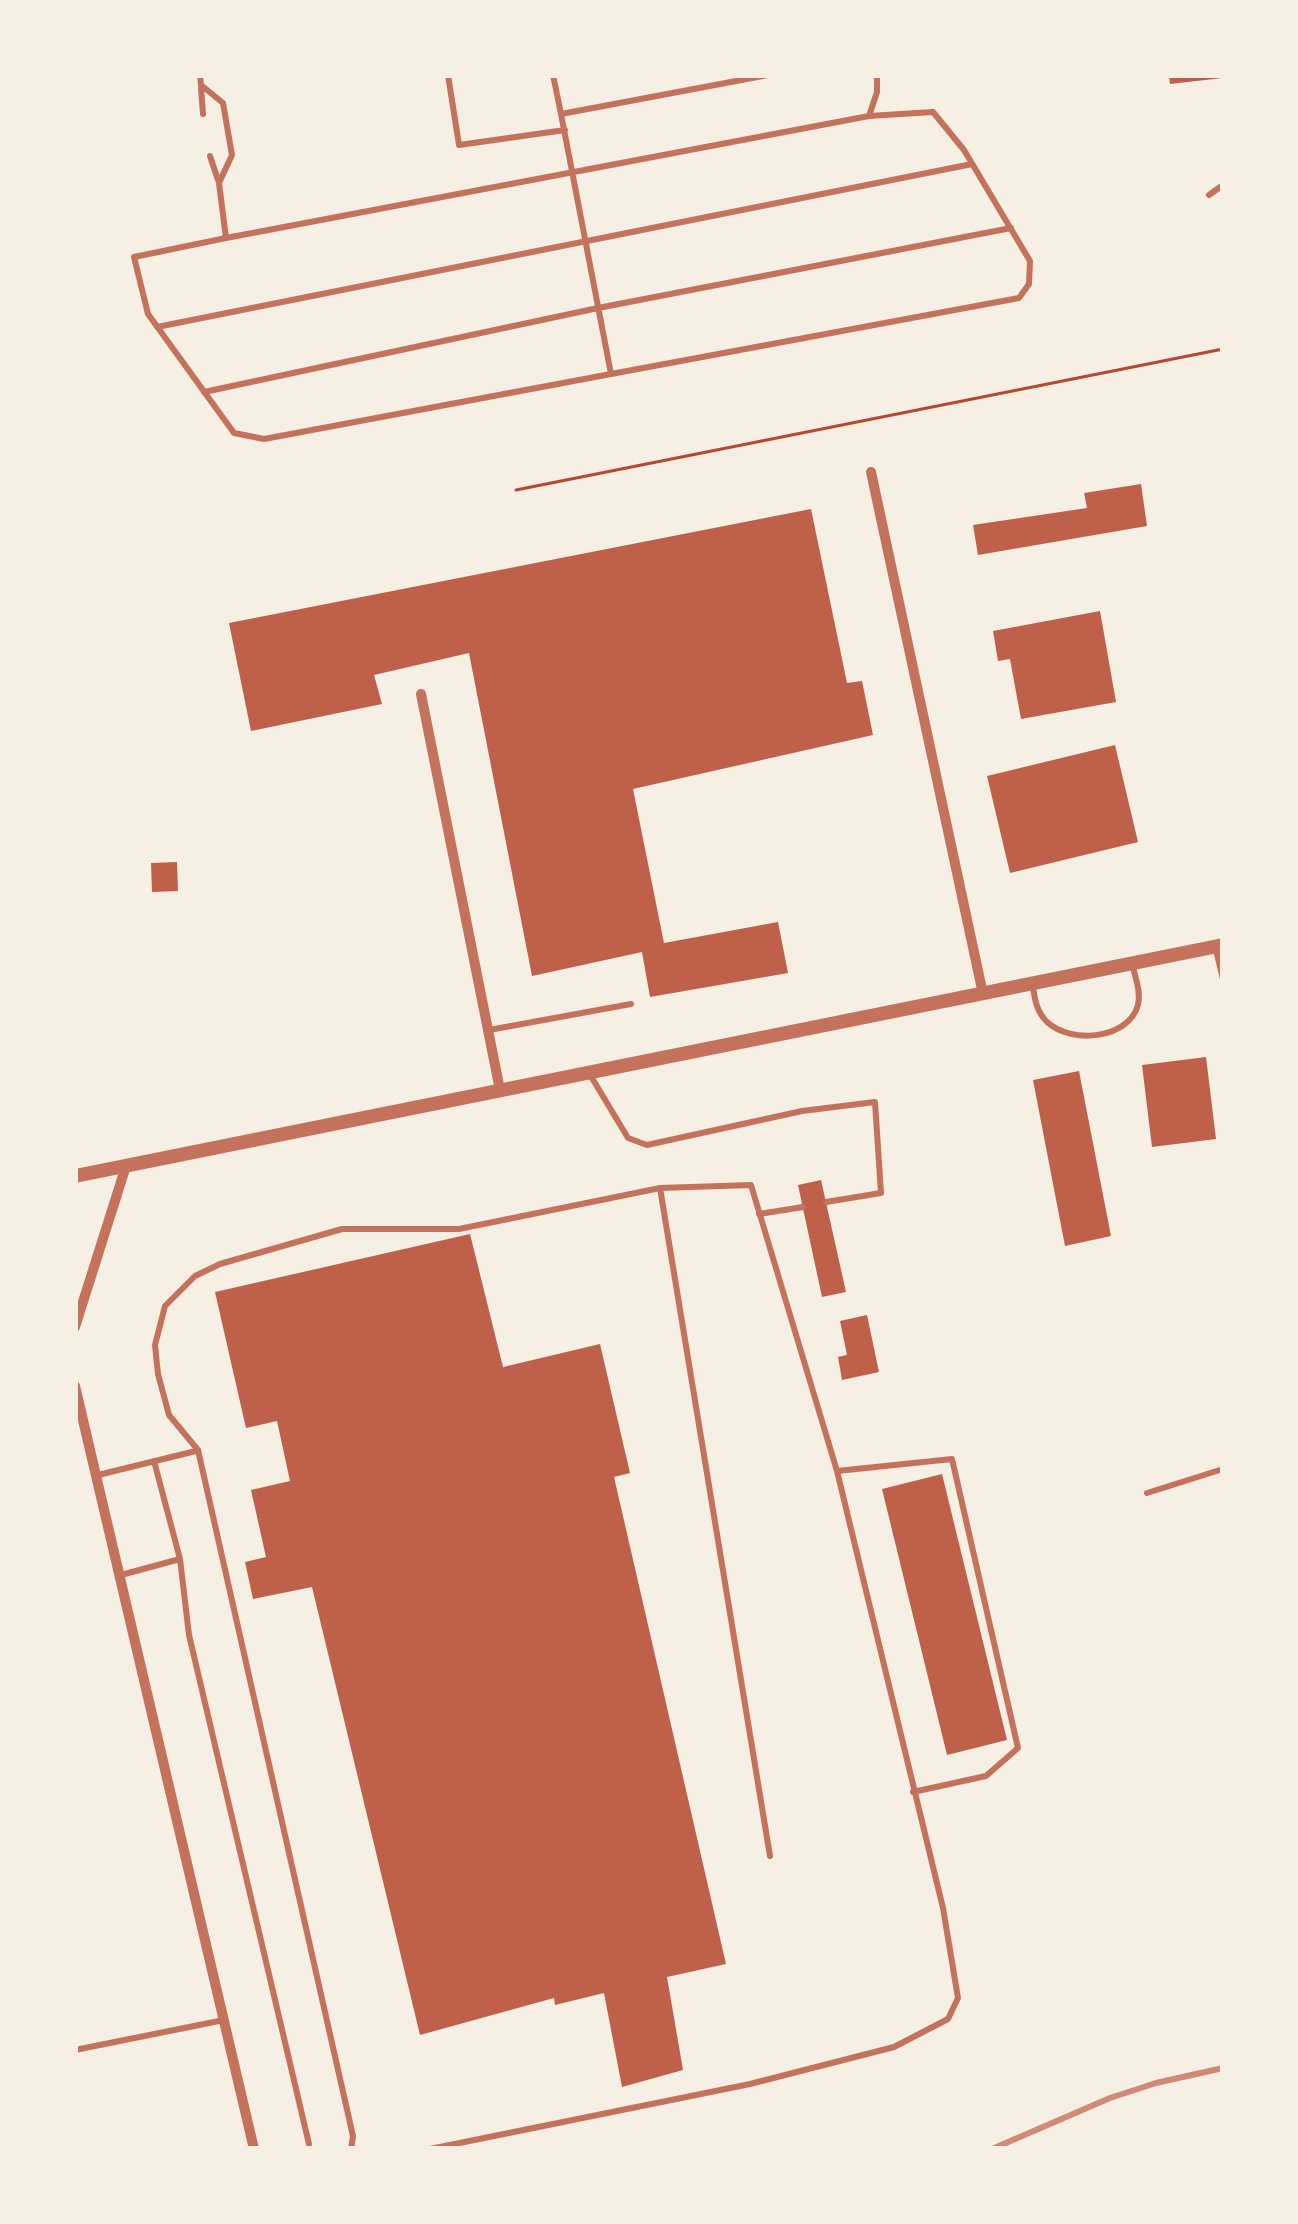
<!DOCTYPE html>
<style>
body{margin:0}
#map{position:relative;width:1298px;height:2224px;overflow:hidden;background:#f6efe4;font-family:"Varela Round",sans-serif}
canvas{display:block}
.frame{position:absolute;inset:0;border:78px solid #f6efe4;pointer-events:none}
</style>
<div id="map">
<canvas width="1298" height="2224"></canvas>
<div class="frame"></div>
</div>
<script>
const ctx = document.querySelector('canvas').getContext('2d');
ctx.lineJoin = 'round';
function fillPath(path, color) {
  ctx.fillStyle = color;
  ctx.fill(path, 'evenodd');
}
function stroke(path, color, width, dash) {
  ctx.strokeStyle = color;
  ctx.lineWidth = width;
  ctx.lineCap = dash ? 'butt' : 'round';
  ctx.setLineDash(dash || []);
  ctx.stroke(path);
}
const building = new Path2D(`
 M 1169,75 L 1223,75 L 1223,78 L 1170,84 Z
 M 1141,484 L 1147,526 L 978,555 L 973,525 L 1087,508 L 1084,493 Z
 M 811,509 L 847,683 L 862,681 L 873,735 L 633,789 L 664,943 L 778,922 L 788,973 L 650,997 L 642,952 L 532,976 L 469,653 L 374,675 L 382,704 L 251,731 L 229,623 Z
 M 1100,611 L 1116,702 L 1021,719 L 1010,659 L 998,661 L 993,631 Z
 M 1115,745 L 1138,842 L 1010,873 L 987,776 Z
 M 177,862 L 178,891 L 152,892 L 151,863 Z
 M 1206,1057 L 1216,1139 L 1152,1147 L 1142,1065 Z
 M 1079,1071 L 1111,1236 L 1065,1246 L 1033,1080 Z
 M 821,1180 L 846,1292 L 822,1297 L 798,1185 Z
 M 470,1234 L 503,1367 L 600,1344 L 630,1473 L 614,1477 L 726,1964 L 667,1977 L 683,2070 L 622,2087 L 604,1993 L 555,2005 L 554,1998 L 420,2035 L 312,1587 L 253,1599 L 245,1562 L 266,1557 L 251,1490 L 290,1481 L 277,1421 L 246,1428 L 215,1292 Z
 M 867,1315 L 879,1372 L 842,1380 L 838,1357 L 847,1355 L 840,1321 Z
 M 942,1474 L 1007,1740 L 947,1755 L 882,1489 Z`);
const path = new Path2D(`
 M 516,490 L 1223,349`);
const service = new Path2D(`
 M 200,75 L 201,85 L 223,103 L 232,155 L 219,183 L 226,238 L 869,116 L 877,92 L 877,75
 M 448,75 L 459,145 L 565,130
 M 553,75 L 561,114 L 768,75
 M 201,88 L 203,114
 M 210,156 L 218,180
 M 1209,195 L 1223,185
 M 226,238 L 134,257 L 148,314 L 234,433 L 264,439 L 611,374 L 561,114
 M 157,327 L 972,164
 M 611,374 L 1019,298 L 1029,284 L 1030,261 L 964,150 L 933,112 L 869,116
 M 204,392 L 598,308 L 1011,228
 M 1216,950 L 1223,979
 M 1033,987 C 1035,1001 1037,1012 1047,1022 C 1071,1044 1128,1040 1138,1005 C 1141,993 1136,980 1133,967
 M 489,1030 L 631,1004
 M 589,1073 L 628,1138 L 647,1145 L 802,1111 L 875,1102 L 881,1193 L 826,1202
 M 660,1188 L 770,1856
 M 759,1214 L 803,1207
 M 837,1471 L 952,1459 L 1018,1748 L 986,1776 L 913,1792
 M 98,1475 L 196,1451
 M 1147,1493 L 1223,1469
 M 180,1559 L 189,1635 L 309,2144
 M 121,1575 L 180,1559 L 154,1461
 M 75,2050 L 224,2020
 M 351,2149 L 353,2136 L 198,1450 L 169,1415 L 158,1374 L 155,1345 L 165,1306 L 195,1276 L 220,1264 L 342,1229 L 459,1229 L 660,1188 L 751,1185 L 837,1471 L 943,1908 L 958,1998 L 948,2019 L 894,2047 L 750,2084 L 430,2149`);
const minor = new Path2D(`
 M 871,472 L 983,994
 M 421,694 L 500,1090
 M 75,1327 L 126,1166
 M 75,1386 L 254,2149`);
const tertiary = new Path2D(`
 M 75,1176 L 1223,945`);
const rail = new Path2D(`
 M 992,2149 L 1110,2098 L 1156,2083 L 1223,2068`);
fillPath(building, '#bf614a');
stroke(path, '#b5482f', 3);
stroke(service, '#c5725c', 6);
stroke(minor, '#c5725c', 10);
stroke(tertiary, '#c5725c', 14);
stroke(rail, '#cf8b77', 6);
</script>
